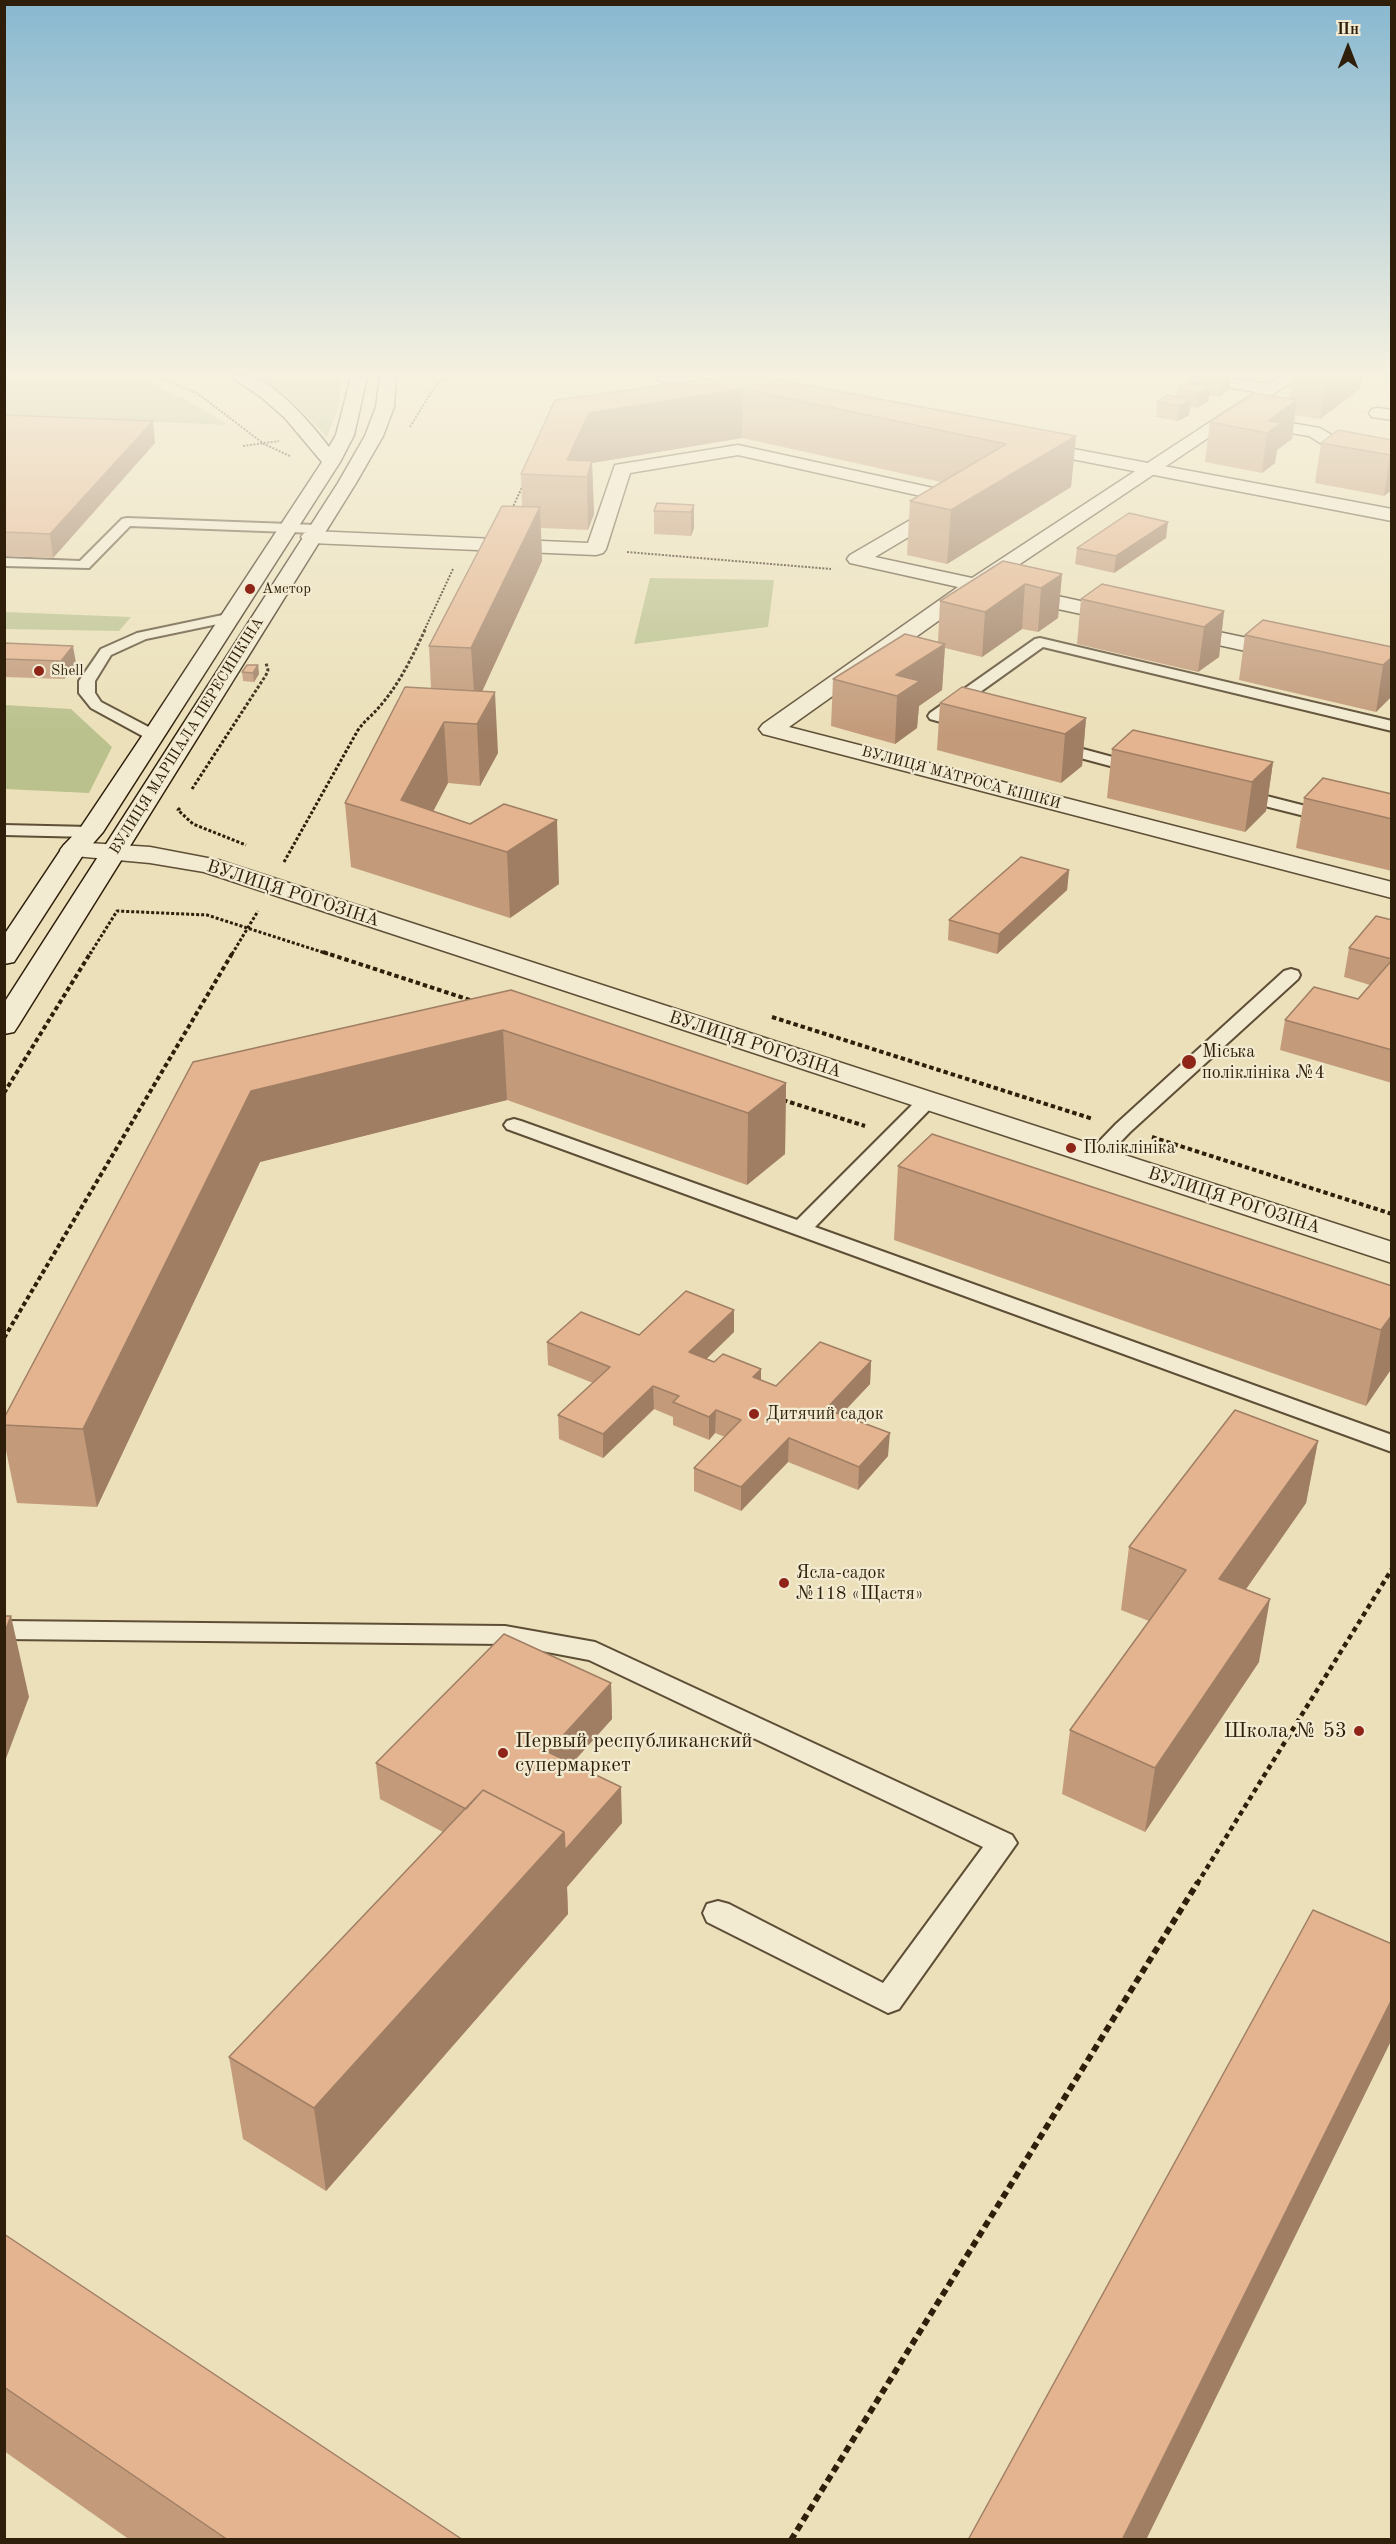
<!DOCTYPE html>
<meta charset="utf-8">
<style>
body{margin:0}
#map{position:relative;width:1396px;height:2544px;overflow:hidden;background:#ebe0b9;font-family:"Old Standard TT",serif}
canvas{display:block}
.frame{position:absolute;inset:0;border:6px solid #2f1e0a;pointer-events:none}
.north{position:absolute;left:1318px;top:18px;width:60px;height:60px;-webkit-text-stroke:4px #f2ebd2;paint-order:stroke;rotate:0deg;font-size:16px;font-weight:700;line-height:24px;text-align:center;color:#2f1e0a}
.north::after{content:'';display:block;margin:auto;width:21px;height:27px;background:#2f1e0a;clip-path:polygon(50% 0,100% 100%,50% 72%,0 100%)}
</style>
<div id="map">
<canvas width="1396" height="2544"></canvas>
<div class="frame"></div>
<div class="north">Пн</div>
</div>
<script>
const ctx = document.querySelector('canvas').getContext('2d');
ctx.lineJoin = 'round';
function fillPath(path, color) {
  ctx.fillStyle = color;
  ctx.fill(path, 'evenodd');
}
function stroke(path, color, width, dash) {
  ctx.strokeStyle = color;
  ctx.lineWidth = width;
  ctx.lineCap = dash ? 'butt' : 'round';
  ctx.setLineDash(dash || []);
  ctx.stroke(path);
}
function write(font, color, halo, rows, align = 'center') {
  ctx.font = font + ' "Old Standard TT",serif';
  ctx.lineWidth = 4.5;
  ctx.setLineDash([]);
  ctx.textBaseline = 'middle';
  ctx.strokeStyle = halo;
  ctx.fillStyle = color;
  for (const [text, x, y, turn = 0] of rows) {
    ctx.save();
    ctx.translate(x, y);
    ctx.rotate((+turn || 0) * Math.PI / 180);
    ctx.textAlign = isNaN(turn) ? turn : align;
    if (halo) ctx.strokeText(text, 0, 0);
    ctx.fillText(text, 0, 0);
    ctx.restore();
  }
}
const green = new Path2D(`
 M 5,377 L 134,377 L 185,399 L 228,425 L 5,416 Z
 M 254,377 L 339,377 L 340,402 L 327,437 L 286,395 Z
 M 650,578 L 774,580 L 768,627 L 634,644 Z
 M 5,612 L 131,617 L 119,631 L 5,629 Z
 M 5,705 L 71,709 L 112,747 L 89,793 L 5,789 Z`);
const pathFar4 = new Path2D(`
 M 157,377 L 197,393 L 264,444 L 290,456
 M 410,427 L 435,386 L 444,377
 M 243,446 L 279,441
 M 512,509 L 523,485
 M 627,552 L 831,569
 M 424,631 L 453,569`);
const pathFar3 = new Path2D(`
 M 192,789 L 266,675 L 268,670 L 266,663
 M 180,808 L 178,810 L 193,824 L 246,845
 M 284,862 L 358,730 C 365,720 373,715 380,706 C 400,683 412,657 425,630
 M 90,954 L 117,911 L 207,915 L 328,954
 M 232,954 L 258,911`);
const pathFar2 = new Path2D(`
 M 323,952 L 473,1001
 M 772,1017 L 1093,1119
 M 4,1093 L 91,952
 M 783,1100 L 865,1126
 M 1152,1137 L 1392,1214
 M 4,1338 L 233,952`);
const pathFar1 = new Path2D(`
 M 1197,1884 L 1392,1569`);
const path = new Path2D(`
 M 791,2540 L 1198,1882`);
const service = new Path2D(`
 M 127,518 L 316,525 L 323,529 L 316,533 L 130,526 L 89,568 L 4,566 L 4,558 L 80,561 L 122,519 Z
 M 232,613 L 237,614 L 239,617 L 237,620 L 146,639 L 111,655 L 95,681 L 95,693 L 101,702 L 160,733 L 162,736 L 160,739 L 148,739 L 91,708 L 79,693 L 79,681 L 101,649 L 137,633 Z
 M 1040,638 L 1392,721 L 1392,731 L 1043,647 L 948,715 L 975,722 L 977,725 L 975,728 L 969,730 L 930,719 L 928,716 L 930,713 L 1035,639 Z
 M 1053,741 L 1146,766 L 1148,769 L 1140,774 L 1047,749 L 1045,746 Z
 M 1239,789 L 1392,828 L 1392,838 L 1233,798 L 1231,794 L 1233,790 Z
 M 4,825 L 90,827 L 96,828 L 99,832 L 96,836 L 90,837 L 4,835 Z
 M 1291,969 L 1298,971 L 1300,975 L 1298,979 L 1130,1132 L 1103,1160 L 1096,1162 L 1089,1160 L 1085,1156 L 1089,1152 L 1116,1124 L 1284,971 Z
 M 927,1095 L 934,1097 L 937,1101 L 934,1105 L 815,1227 L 1392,1435 L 1392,1452 L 507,1129 L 504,1125 L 507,1121 L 514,1119 L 521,1121 L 797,1220 L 920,1097 Z
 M 4,1621 L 505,1626 L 595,1642 L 1012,1835 L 1017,1843 L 899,2009 L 888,2013 L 707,1922 L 703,1913 L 707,1904 L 718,1901 L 729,1904 L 883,1983 L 983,1847 L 589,1660 L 505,1644 L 4,1639 Z`);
const minor = new Path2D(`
 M 1189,377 L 1223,377 L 1268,384 L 1280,377 L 1299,377 L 993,582 L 1131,612 L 1134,617 L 1131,622 L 1123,623 L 979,592 L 789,727 L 1392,882 L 1392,898 L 763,734 L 759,729 L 763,724 L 958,587 L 850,563 L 847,559 L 850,555 L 943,501 L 738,455 L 630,473 L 606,549 L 603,553 L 596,555 L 311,543 L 304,541 L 301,537 L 304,533 L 311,531 L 588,543 L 615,465 L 738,445 L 965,495 L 968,499 L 965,503 L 955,504 L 954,510 L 875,557 L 972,578 L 1256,392 L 1197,382 L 1191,381 Z
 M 1378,408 L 1392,410 L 1392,420 L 1372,417 L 1369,413 L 1372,409 Z
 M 1249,416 L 1320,428 L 1355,449 L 1392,457 L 1392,468 L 1343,457 L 1309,436 L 1243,425 L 1240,421 L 1243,417 Z
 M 1176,623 L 1295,648 L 1298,653 L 1295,658 L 1287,660 L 1168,634 L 1165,629 L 1168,624 Z`);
const tertiary = new Path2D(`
 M 657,377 L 691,377 L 739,385 L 742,389 L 739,393 L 733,394 L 665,382 L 659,381 Z
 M 1031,441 L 1392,509 L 1392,521 L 1025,450 L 1022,446 L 1025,442 Z
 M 73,842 L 150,847 L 218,860 L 1392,1242 L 1392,1263 L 204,872 L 150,863 L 64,855 L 60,850 L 64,845 Z`);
const secondary = new Path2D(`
 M 232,377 C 237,376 244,376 250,377 C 274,380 315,428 329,447 L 336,435 L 351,377 L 367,377 L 354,435 L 340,462 L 103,832 L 83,855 L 14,962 L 4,964 L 4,935 L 64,845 L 81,827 L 142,736 L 322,462 L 285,418 L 261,397 Z
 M 380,377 L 396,377 L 394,407 L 383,436 L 356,483 L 18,1026 L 14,1032 L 4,1034 L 4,1003 L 338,483 L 365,436 L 376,407 Z`);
const wall = new Path2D(`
 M 724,377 L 1076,436 L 1071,487 L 947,564 L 907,555 L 910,501 L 941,482 L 742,438 L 592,463 L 594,514 L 588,530 L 541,528 L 542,561 L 482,691 L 498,753 L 480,786 L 448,783 L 433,811 L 470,824 L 559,884 L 510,918 L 351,867 L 345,803 L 431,689 L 429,646 L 522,506 L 521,474 Z
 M 1201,377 L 1231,377 L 1229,390 L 1219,397 L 1209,395 L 1208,402 L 1197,408 L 1190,407 L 1189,415 L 1178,421 L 1156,417 L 1157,402 L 1176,397 L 1177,389 L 1197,385 L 1198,378 Z
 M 1292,377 L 1362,377 L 1360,389 L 1320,419 L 1295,415 L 1292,439 L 1277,450 L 1275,463 L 1262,473 L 1205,462 L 1210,422 L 1289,399 Z
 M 4,415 L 155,443 L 53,558 L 4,556 Z
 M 1392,440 L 1392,490 L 1384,496 L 1315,483 L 1321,443 Z
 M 694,505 L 694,528 L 691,536 L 654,534 L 654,511 Z
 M 1166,538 L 1114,573 L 1075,564 L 1077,548 Z
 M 1062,574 L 1058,618 L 1038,632 L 1022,629 L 982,657 L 945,648 L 942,690 L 919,706 L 917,728 L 895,744 L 831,726 L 833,679 L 938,642 L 940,601 Z
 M 1081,599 L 1224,611 L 1219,657 L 1198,672 L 1077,644 Z
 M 1245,635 L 1392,647 L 1392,696 L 1376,712 L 1239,680 Z
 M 4,643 L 76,663 L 64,679 L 4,677 Z
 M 258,665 L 259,674 L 254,682 L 243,681 L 242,672 Z
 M 940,703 L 1086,718 L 1082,766 L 1061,783 L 937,750 Z
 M 1112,749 L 1273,762 L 1266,811 L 1245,832 L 1107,798 Z
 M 1392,794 L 1392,871 L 1296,848 L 1304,798 Z
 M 1069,870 L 1067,890 L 997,954 L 948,940 L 949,920 Z
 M 1392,920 L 1392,1083 L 1280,1050 L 1285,1020 L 1358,999 L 1370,985 L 1344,977 L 1349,948 Z
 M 511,990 L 786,1083 L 785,1154 L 747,1185 L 507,1100 L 260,1162 L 97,1507 L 17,1503 L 4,1441 L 4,1418 L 193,1062 Z
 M 898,1166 L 1392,1286 L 1392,1368 L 1366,1406 L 894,1240 Z
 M 734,1310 L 734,1332 L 706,1359 L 714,1362 L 761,1369 L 761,1381 L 776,1386 L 871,1361 L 870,1384 L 841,1414 L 888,1456 L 858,1490 L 788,1462 L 741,1511 L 694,1491 L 694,1468 L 725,1437 L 715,1433 L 709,1440 L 673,1425 L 673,1417 L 654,1409 L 603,1458 L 559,1439 L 558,1415 L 593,1383 L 548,1365 L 547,1342 L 639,1335 Z
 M 1318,1441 L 1306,1503 L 1246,1589 L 1259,1662 L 1145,1832 L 1062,1794 L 1070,1730 L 1149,1621 L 1121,1610 L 1129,1547 Z
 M 611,1683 L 612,1719 L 572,1763 L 622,1823 L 567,1887 L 568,1914 L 326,2191 L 243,2139 L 229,2057 L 443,1832 L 380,1799 L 376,1763 Z
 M 4,2234 L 463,2540 L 130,2540 L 4,2451 Z`);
const shadedWall = new Path2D(`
 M 1230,377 L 1231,377 L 1229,390 L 1219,397 L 1220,382 Z
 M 1332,377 L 1362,377 L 1360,389 L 1320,419 L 1326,381 Z
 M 1210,387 L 1208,402 L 1197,408 L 1199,393 Z
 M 743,389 L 742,438 L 592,463 L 594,514 L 588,530 L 587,477 L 567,460 L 589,413 Z
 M 1191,400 L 1189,415 L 1178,421 L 1180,406 Z
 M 1297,400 L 1292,439 L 1277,450 L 1275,463 L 1262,473 L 1268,421 Z
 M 153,421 L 155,443 L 53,558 L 50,534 Z
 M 1076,436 L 1071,487 L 947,564 L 951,510 Z
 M 1392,454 L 1392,490 L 1384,496 L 1390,455 Z
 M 694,505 L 694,528 L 691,536 L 691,512 Z
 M 540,507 L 542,561 L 475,707 L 471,648 Z
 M 1168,522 L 1166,538 L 1114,573 L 1116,556 Z
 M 1062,574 L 1058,618 L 1038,632 L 1041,588 Z
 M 1025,584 L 1022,629 L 982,657 L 985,612 Z
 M 1224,611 L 1219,657 L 1198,672 L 1204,627 Z
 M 945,644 L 942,690 L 919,706 L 917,728 L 895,744 L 897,696 L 896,675 Z
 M 73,646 L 76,663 L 64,679 L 61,661 Z
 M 1392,657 L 1392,696 L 1376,712 L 1383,665 Z
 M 258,665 L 259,674 L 254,682 L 253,673 Z
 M 495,692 L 498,753 L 480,786 L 477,724 Z
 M 1086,718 L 1082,766 L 1061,783 L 1065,734 Z
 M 444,722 L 448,783 L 425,827 L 401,800 Z
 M 1273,762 L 1266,811 L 1245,832 L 1252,782 Z
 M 557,820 L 559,884 L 510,918 L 507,852 Z
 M 1069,870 L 1067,890 L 997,954 L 999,934 Z
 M 503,1030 L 507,1100 L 260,1162 L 97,1507 L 83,1429 L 251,1091 Z
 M 786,1083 L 785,1154 L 747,1185 L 748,1113 Z
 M 734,1310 L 734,1332 L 689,1376 L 689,1352 Z
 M 1392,1315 L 1392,1368 L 1366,1406 L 1381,1330 Z
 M 871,1361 L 870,1384 L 825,1432 L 826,1409 Z
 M 761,1369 L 761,1392 L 753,1377 Z
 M 653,1386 L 654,1409 L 603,1458 L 603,1434 Z
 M 716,1410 L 715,1433 L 709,1440 L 709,1417 Z
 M 890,1433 L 888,1456 L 858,1490 L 859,1467 Z
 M 789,1438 L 788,1462 L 741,1511 L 741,1487 Z
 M 1318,1441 L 1306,1503 L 1209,1642 L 1219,1579 Z
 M 1270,1599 L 1259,1662 L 1145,1832 L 1155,1768 Z
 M 11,1616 L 29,1697 L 4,1764 L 4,1634 Z
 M 611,1683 L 612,1719 L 550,1788 L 548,1752 Z
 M 621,1787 L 622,1823 L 567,1887 L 568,1914 L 326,2191 L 314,2108 L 564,1832 Z
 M 1392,1999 L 1392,2039 L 1146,2540 L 1122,2540 Z`);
const building = new Path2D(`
 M 724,377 L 763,377 L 1076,436 L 951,510 L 910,501 L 1006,444 L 743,389 L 589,413 L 567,460 L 592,461 L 587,477 L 521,474 L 555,400 Z
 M 1201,377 L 1230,377 L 1220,382 L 1198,378 Z
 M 1299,377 L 1332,377 L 1326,381 Z
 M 1187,383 L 1210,387 L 1199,393 L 1177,389 Z
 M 1254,393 L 1297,400 L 1268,421 L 1281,423 L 1267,433 L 1210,422 Z
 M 1168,395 L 1191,400 L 1180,406 L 1157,402 Z
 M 4,415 L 153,421 L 50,534 L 4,532 Z
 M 1338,430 L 1392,440 L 1392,454 L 1390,455 L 1321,443 Z
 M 657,503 L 694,505 L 691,512 L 654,511 Z
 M 502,506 L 540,507 L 471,648 L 429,646 Z
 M 1129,513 L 1168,522 L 1116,556 L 1077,548 Z
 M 1003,561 L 1062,574 L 1041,588 L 1025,584 L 985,612 L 940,601 Z
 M 1102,584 L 1224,611 L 1204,627 L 1081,599 Z
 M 1263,620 L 1392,647 L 1392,657 L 1383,665 L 1245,635 Z
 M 905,634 L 945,644 L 896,675 L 920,681 L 897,696 L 833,679 Z
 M 4,643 L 73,646 L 61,661 L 4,659 Z
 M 247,665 L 258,665 L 253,673 L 242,672 Z
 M 405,687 L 495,692 L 477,724 L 444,722 L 401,800 L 470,824 L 504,804 L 557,820 L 507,852 L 345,803 Z
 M 962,687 L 1086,718 L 1065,734 L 940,703 Z
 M 1133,730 L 1273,762 L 1252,782 L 1112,749 Z
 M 1323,778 L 1392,794 L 1392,819 L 1304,798 Z
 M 1021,857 L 1069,870 L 999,934 L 949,920 Z
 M 1376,916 L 1392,920 L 1392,959 L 1349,948 Z
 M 1392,960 L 1392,1050 L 1285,1020 L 1314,987 L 1358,999 Z
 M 511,990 L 786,1083 L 748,1113 L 503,1030 L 251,1091 L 83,1429 L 4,1425 L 4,1418 L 193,1062 Z
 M 932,1134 L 1392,1286 L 1392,1315 L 1381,1330 L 898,1166 Z
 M 686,1291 L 734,1310 L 689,1352 L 714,1362 L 723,1354 L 761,1369 L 753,1377 L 776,1386 L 820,1342 L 871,1361 L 826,1409 L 890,1433 L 859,1467 L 789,1438 L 741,1487 L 694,1468 L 741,1420 L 716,1410 L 709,1417 L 673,1402 L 679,1396 L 653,1386 L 603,1434 L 558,1415 L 610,1367 L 547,1342 L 581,1312 L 639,1335 Z
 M 1235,1410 L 1318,1441 L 1219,1579 L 1270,1599 L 1155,1768 L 1070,1730 L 1186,1570 L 1129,1547 Z
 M 4,1616 L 11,1616 L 4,1634 Z
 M 504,1634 L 611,1683 L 548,1752 L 621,1787 L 565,1850 L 564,1832 L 483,1790 L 466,1809 L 376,1763 Z
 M 483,1790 L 564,1832 L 314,2108 L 229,2057 Z
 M 1313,1910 L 1392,1944 L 1392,1999 L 1122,2540 L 968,2540 Z
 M 4,2234 L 463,2540 L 228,2540 L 4,2387 Z`);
const markers = [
 [250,589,6,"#8f2418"],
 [39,671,6,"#8f2418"],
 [1189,1062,8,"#8f2418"],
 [1071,1148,6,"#8f2418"],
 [754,1414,6,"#8f2418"],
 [784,1583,6,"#8f2418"],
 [1359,1731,6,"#8f2418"],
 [503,1753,6,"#8f2418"]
];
const farPoinames = [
 ["Амстор",262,589],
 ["Shell",51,671]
];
const farStreetnames = [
 ["ВУЛИЦЯ МАРШАЛА ПЕРЕСИПКІНА",187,736,-58],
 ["ВУЛИЦЯ МАТРОСА КІШКИ",961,778,15]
];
const streetNames = [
 ["ВУЛИЦЯ РОГОЗІНА",293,894,18],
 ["ВУЛИЦЯ РОГОЗІНА",755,1045,18],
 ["ВУЛИЦЯ РОГОЗІНА",1234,1201,18]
];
const poiNames = [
 ["Міська",1202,1052],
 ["поліклініка №4",1202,1073],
 ["Поліклініка",1083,1148],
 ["Дитячий садок",766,1414],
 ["Ясла-садок",796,1573],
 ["№118 «Щастя»",796,1594]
];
const nearPoinames = [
 ["Школа № 53",1347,1731],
 ["Первый республиканский",515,1741,"left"],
 ["супермаркет",515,1765,"left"]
];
fillPath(green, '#bac18d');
stroke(service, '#5e4e36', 4);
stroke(minor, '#5e4e36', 3);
stroke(tertiary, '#5e4e36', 3);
stroke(secondary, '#2f1e0a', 3);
stroke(pathFar4, '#2f1e0a', 2, [2, 1.5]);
stroke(pathFar3, '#2f1e0a', 3, [3, 2]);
stroke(pathFar2, '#2f1e0a', 4, [4.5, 3]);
stroke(pathFar1, '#2f1e0a', 4.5, [5, 4]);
stroke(path, '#2f1e0a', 6, [7, 4.5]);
fillPath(service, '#f2ebd2');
fillPath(minor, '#f2ebd2');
fillPath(tertiary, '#f2ebd2');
fillPath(secondary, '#f2ebd2');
fillPath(wall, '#c39b7b');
fillPath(shadedWall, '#9f7e64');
fillPath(building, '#e3b48f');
stroke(building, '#9f7e64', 1.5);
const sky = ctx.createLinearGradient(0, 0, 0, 733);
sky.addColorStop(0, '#88b8d0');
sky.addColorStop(0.51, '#f6f1e0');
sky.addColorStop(1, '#f6f1e000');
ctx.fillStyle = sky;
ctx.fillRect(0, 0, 1396, 733);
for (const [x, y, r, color] of markers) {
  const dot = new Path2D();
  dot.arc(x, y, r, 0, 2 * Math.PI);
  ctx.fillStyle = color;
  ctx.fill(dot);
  stroke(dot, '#f2ebd2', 2);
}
write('15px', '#2f1e0a', '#f2ebd2', farPoinames, 'left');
write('15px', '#2f1e0a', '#f2ebd2', farStreetnames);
write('18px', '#2f1e0a', '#f2ebd2', streetNames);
write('18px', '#2f1e0a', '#f2ebd2', poiNames, 'left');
write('21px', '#2f1e0a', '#f2ebd2', nearPoinames, 'right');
</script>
